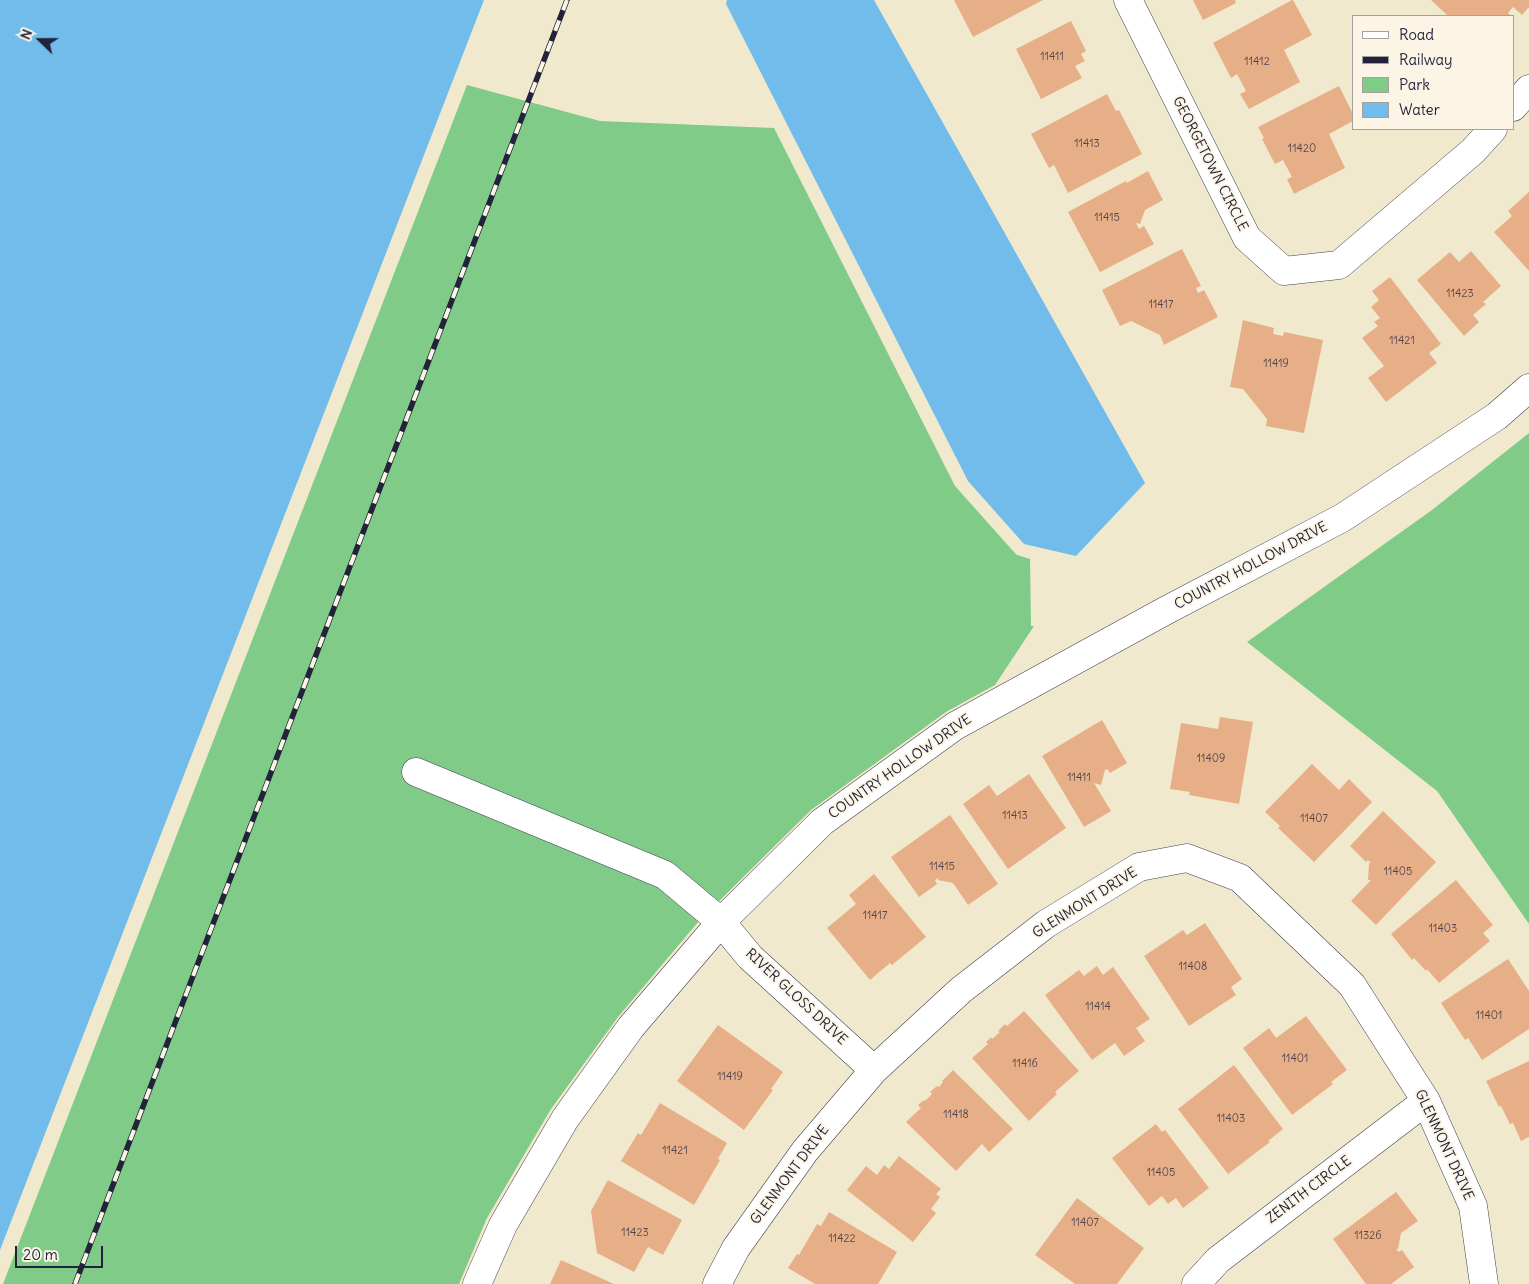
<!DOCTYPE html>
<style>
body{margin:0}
#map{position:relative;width:1529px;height:1284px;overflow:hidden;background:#f1e9cd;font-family:Delius,sans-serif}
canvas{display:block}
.legend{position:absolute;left:1352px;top:15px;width:162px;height:115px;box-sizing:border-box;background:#fcf5e5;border:1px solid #a5a1a1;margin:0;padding:6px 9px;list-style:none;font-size:15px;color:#22223b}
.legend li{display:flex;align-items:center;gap:10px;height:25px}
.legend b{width:25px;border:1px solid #a5a1a1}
.north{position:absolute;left:15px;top:15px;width:50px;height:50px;-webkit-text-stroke:4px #fcf5e5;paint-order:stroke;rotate:292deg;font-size:14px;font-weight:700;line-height:20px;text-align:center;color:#22223b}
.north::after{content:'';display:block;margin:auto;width:18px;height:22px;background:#22223b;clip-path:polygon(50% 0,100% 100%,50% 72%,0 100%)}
.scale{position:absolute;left:15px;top:1246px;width:88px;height:22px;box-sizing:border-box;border:2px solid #22223b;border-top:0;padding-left:6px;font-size:15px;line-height:18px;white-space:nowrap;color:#22223b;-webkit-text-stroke:4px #fcf5e5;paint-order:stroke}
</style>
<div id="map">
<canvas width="1529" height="1284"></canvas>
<ul class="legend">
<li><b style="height:6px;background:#fff"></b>Road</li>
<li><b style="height:6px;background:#22223b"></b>Railway</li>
<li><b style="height:14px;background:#80cb88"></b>Park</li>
<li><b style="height:14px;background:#71bcea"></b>Water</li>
</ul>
<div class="north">N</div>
<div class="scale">20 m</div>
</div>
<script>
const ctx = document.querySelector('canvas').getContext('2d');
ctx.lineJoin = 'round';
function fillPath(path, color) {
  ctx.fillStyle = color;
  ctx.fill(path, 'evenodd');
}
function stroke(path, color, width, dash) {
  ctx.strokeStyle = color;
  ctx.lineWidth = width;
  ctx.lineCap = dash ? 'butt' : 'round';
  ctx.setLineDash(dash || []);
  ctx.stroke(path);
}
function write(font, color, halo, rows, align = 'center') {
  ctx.font = font + ' Delius,sans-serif';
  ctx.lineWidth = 4;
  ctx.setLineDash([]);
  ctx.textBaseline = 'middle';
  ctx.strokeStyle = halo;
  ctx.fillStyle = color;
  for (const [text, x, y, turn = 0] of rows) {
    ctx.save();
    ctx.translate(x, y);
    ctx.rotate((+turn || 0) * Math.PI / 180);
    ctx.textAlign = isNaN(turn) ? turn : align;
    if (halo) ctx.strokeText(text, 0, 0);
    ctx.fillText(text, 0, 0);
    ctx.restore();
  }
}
const green = new Path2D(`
 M 467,85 L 600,121 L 774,128 L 955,486 L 1014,552 L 1017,555 L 1030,559 L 1031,626 L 1034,626 L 995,685 L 946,712 L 811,810 L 699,921 L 618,1017 L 551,1109 L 487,1218 L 459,1284 L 3,1284 Z
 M 1529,433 L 1529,924 L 1437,791 L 1247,642 L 1432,510 Z`);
const water = new Path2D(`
 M 0,0 L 484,0 L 0,1250 Z
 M 727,0 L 874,0 L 1145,483 L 1076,556 L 1024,544 L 968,481 L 726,4 Z`);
const building = new Path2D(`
 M 954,0 L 1043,0 L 973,37 Z
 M 1193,0 L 1235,0 L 1236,3 L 1203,20 Z
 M 1292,0 L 1293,0 L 1312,35 L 1284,50 L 1300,82 L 1249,109 L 1240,94 L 1246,91 L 1237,74 L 1231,78 L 1213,43 Z
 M 1431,0 L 1529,0 L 1529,7 L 1522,15 L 1513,7 L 1508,13 L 1511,16 L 1448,16 Z
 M 1071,21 L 1086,51 L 1081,54 L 1085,61 L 1075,66 L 1082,78 L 1041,99 L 1016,49 Z
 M 1339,86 L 1353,114 L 1353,121 L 1329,134 L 1345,168 L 1294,194 L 1287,179 L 1292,177 L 1283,160 L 1275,164 L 1262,139 L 1264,138 L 1258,127 Z
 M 1107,94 L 1116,111 L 1119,110 L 1142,154 L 1068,193 L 1054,165 L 1049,168 L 1031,134 Z
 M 1148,171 L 1163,200 L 1145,210 L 1140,224 L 1136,223 L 1139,229 L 1144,226 L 1154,244 L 1100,272 L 1068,212 L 1126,181 L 1127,183 Z
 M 1529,192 L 1529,271 L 1494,232 L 1512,216 L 1508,211 Z
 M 1182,249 L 1201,286 L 1196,288 L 1198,293 L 1204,290 L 1218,317 L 1164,345 L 1160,335 L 1131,321 L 1120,326 L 1102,290 Z
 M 1471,251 L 1501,286 L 1483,302 L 1486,304 L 1473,315 L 1479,322 L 1464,336 L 1417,280 L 1450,252 L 1459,262 Z
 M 1390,277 L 1441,344 L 1429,353 L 1437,363 L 1386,402 L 1368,378 L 1384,366 L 1362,338 L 1378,326 L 1374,322 L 1380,318 L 1371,307 L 1379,300 L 1372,291 Z
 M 1243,320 L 1274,328 L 1273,334 L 1283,336 L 1284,332 L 1323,340 L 1304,433 L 1266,426 L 1267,419 L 1243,389 L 1230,387 Z
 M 1220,717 L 1253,722 L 1239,804 L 1189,795 L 1190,792 L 1170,789 L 1181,723 L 1218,729 Z
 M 1102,720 L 1127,763 L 1110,773 L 1107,769 L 1105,770 L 1101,785 L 1094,783 L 1111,811 L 1084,827 L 1042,756 Z
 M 1312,764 L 1339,790 L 1349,779 L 1372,802 L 1314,862 L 1278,828 L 1280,826 L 1265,812 Z
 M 1029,774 L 1066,828 L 1008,869 L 963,804 L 989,785 L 997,796 Z
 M 1383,811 L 1436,862 L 1376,925 L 1351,901 L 1371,880 L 1368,880 L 1369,863 L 1371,863 L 1368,860 L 1366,862 L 1350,846 Z
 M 950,815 L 998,884 L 968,905 L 953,883 L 938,880 L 938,878 L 935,880 L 937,884 L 919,897 L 891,857 Z
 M 874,874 L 926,937 L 892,965 L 890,963 L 870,980 L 827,928 L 856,904 L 849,895 Z
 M 1456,880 L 1493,925 L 1483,933 L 1490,941 L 1439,983 L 1427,969 L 1426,971 L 1414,958 L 1412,960 L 1391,934 Z
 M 1205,923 L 1242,979 L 1231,987 L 1236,995 L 1189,1026 L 1144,956 L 1183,930 L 1187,935 Z
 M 1508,959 L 1529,991 L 1529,1029 L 1482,1060 L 1468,1038 L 1465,1040 L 1441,1003 Z
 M 1097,966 L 1103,975 L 1113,967 L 1150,1019 L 1136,1028 L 1145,1041 L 1124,1056 L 1115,1043 L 1092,1060 L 1045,995 L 1079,970 L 1084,976 Z
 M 1024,1011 L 1079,1071 L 1055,1092 L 1057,1094 L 1029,1121 L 972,1058 L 988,1044 L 986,1042 L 991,1037 L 992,1039 L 1000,1032 L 998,1031 L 1005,1024 L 1007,1026 Z
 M 1306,1016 L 1347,1070 L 1331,1082 L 1333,1084 L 1292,1115 L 1243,1048 L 1269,1028 L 1276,1038 Z
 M 718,1025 L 783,1072 L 771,1089 L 773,1090 L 744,1130 L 677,1081 Z
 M 1529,1061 L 1529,1137 L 1521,1141 L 1513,1123 L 1510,1124 L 1501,1106 L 1499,1107 L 1486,1081 Z
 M 1234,1065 L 1283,1129 L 1268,1141 L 1270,1142 L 1228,1174 L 1178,1109 Z
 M 953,1070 L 1013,1129 L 989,1152 L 982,1144 L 956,1171 L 906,1122 L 921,1108 L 918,1105 L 924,1100 L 925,1101 L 932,1094 L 930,1092 L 937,1086 L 939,1087 L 943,1082 L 942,1081 Z
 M 660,1103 L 727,1143 L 718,1159 L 720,1160 L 694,1205 L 621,1161 L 638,1133 L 641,1135 Z
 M 1156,1124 L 1162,1132 L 1165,1130 L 1209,1188 L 1183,1208 L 1176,1198 L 1168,1204 L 1162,1196 L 1149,1206 L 1112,1158 Z
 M 899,1156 L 941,1189 L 936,1194 L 940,1197 L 931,1209 L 936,1213 L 913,1242 L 847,1190 L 866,1166 L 877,1175 L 884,1165 L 889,1169 Z
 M 608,1180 L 682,1220 L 663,1255 L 648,1247 L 634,1272 L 597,1253 L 591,1211 Z
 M 1396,1192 L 1418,1221 L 1401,1233 L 1398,1249 L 1396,1249 L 1399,1252 L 1402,1250 L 1414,1267 L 1391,1284 L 1366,1284 L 1333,1239 Z
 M 1077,1198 L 1144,1248 L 1117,1284 L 1075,1284 L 1035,1255 Z
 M 829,1212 L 897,1252 L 878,1284 L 815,1284 L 788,1268 L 797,1254 L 799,1255 L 817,1224 L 821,1226 Z
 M 561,1260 L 614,1284 L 550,1284 Z`);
const minor = new Path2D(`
 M 1128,0 L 1247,238 L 1284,271 L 1339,265 L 1473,151 L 1493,129
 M 1513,107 L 1529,89
 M 416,772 L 665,875 L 721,922 L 750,957 L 874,1070
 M 477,1284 L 503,1225 L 565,1119 L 631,1027 L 721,922 L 822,822 L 955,726 L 1165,611 L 1342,518 L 1497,416 L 1529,388
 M 717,1284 L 736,1248 L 805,1151 L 874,1070 L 961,990 L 1046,924 L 1139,867 L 1187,858 L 1240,878 L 1352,985 L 1426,1101 L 1473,1206 L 1484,1284
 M 1196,1284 L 1218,1260 L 1426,1101`);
const rail = new Path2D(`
 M 75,1284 L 567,0`);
const numberNames = [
 ["11411",1052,57],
 ["11412",1257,62],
 ["11413",1087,144],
 ["11420",1302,149],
 ["11415",1107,218],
 ["11423",1460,294],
 ["11417",1161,305],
 ["11421",1402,341],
 ["11419",1276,364],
 ["11409",1211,759],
 ["11411",1079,778],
 ["11413",1015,816],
 ["11407",1314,819],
 ["11415",942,867],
 ["11405",1398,872],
 ["11417",875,916],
 ["11403",1443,929],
 ["11408",1193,967],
 ["11414",1098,1007],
 ["11401",1489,1016],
 ["11401",1295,1059],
 ["11416",1025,1064],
 ["11419",730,1077],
 ["11418",956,1115],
 ["11403",1231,1119],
 ["11421",675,1151],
 ["11405",1161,1173],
 ["11407",1085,1223],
 ["11423",635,1233],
 ["11326",1368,1236],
 ["11422",842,1239]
];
const streetNames = [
 ["GEORGETOWN CIRCLE",1210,164,63],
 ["COUNTRY HOLLOW DRIVE",1251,566,-28],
 ["COUNTRY HOLLOW DRIVE",900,767,-35],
 ["GLENMONT DRIVE",1085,903,-32],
 ["RIVER GLOSS DRIVE",796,997,43],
 ["GLENMONT DRIVE",1444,1145,65],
 ["GLENMONT DRIVE",790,1175,-53],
 ["ZENITH CIRCLE",1309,1190,-37]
];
fillPath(green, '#80cb88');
fillPath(water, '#71bcea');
fillPath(building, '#e7af87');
stroke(minor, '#414051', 29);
stroke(minor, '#fff', 28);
stroke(rail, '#22223b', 5.5);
stroke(rail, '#fcf5e5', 4, [11]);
write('11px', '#53454e', null, numberNames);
write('14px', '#22223b', '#fcf5e5', streetNames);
</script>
